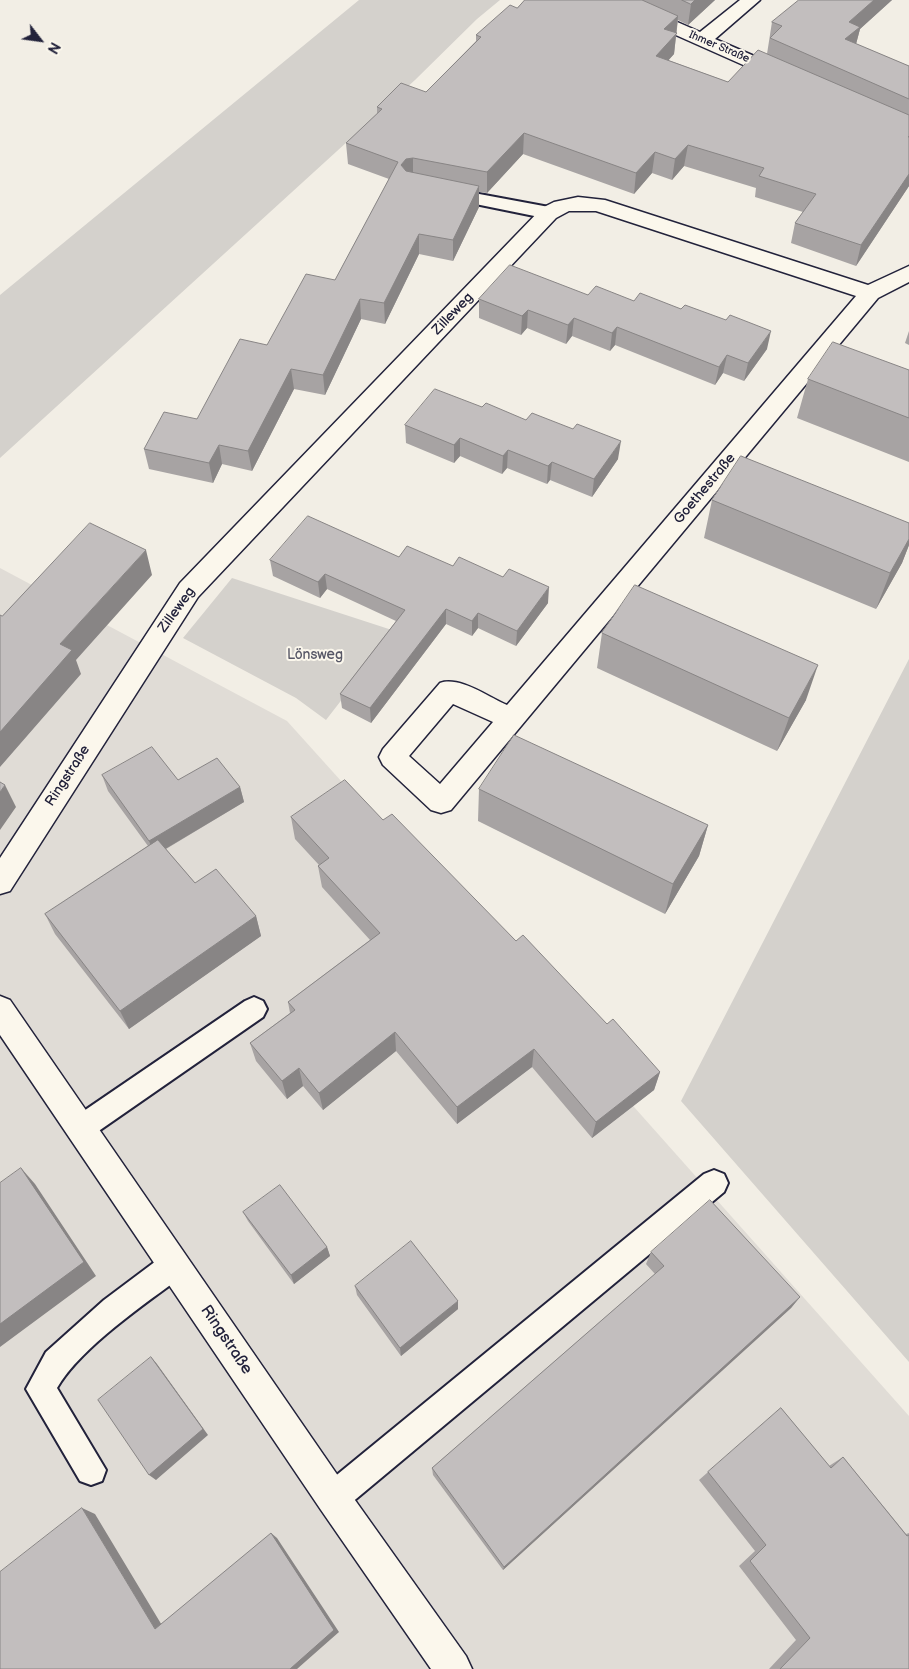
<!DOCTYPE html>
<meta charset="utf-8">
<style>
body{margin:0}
#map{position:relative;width:909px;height:1669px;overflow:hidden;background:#f2eee5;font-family:"Balsamiq Sans",sans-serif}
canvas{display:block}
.north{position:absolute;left:15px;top:15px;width:50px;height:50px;-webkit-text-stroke:4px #fbf7ec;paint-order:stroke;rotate:120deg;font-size:14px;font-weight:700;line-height:20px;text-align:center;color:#22223b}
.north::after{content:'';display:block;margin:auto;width:18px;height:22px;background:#22223b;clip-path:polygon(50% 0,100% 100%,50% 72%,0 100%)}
</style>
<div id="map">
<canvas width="909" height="1669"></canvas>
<div class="north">N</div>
</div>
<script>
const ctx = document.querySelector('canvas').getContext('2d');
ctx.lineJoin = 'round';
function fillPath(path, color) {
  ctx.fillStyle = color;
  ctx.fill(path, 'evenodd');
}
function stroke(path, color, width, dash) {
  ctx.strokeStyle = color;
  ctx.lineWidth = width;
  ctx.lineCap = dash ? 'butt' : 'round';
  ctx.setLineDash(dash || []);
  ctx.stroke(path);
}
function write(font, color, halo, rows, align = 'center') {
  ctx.font = font + ' "Balsamiq Sans",sans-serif';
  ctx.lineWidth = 4;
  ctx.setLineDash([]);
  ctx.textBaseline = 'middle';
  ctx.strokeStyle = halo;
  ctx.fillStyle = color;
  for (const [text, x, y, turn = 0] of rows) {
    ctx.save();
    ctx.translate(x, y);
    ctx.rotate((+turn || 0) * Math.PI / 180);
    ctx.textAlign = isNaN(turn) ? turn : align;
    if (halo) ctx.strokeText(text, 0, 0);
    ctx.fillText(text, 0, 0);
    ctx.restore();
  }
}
const built = new Path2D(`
 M 0,568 L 287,721 L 570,1035 L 909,1416 L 909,1669 L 0,1669 Z`);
const green = new Path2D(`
 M 359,0 L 500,0 L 477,19 L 415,80 L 0,458 L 0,295 Z
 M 232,578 L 395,631 L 326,720 L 296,698 L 183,638 Z
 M 909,659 L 909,1362 L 681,1101 Z`);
const service = new Path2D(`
 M 447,188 L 549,207 L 555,209 L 558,213 L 555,217 L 549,219 L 441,197 L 438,193 L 441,189 Z
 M 254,997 L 263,1001 L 267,1009 L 263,1017 L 90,1137 L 81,1141 L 72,1137 L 68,1128 L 72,1119 L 245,1001 Z
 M 714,1170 L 724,1174 L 728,1183 L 724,1192 L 344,1509 L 333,1513 L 322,1509 L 318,1498 L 322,1487 L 704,1174 Z
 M 174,1251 L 184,1255 L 188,1265 L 184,1275 C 146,1303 80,1348 57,1388 L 106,1470 L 102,1481 L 91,1485 L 80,1481 L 26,1389 L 46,1352 L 104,1300 L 164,1255 Z`);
const minor = new Path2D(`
 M 603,0 L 627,0 L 700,32 L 740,0 L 760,0 L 715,39 L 791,72 L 793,76 L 791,80 L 777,80 L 606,4 Z
 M 578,197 L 605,200 L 868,285 L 909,266 L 909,282 L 878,298 L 451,810 L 441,813 L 431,810 L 383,765 L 379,757 L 383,749 L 440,683 C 460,676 488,697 507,705 L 856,296 L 596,211 L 569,211 L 556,218 L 198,597 L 10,891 L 0,894 L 0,858 L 180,583 L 542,208 L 554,202 ZM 453,704 L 493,722 L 440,784 L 409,756 Z
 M 0,996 L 10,1000 L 345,1486 L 466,1656 L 472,1669 L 431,1669 L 321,1510 L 0,1035 Z`);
const wall = new Path2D(`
 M 525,0 L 715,0 L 688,25 L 678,20 L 674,54 L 668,60 L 728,82 L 767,54 L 772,22 L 799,0 L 892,0 L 860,29 L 856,44 L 909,66 L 909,186 L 856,266 L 791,243 L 795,223 L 803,212 L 755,197 L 756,188 L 684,166 L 672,180 L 652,173 L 634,194 L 523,154 L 487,193 L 479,192 L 479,207 L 453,261 L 419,254 L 385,324 L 361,319 L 325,395 L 294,389 L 252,471 L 222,464 L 213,483 L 149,469 L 144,449 L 197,419 L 267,345 L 335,280 L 389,179 L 348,164 L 346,143 L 377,114 L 377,107 L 426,92 L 476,41 L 476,35 L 517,8 Z
 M 588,295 L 634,301 L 767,349 L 744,381 L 723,373 L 715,385 L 615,345 L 610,351 L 572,336 L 566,344 L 527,328 L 521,335 L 479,318 L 479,299 Z
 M 909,331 L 909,345 L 905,343 Z
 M 909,370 L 909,462 L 797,418 L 808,379 Z
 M 482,407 L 618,459 L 592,497 L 550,480 L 547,484 L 507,468 L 502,474 L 460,456 L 454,463 L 406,443 L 405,425 Z
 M 712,500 L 909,523 L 909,545 L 902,563 L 876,609 L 704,538 Z
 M 399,557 L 453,566 L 548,603 L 516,646 L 478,628 L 472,636 L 446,624 L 371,723 L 342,708 L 340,694 L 396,621 L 327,589 L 320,598 L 273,576 L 270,560 Z
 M 602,633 L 806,700 L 777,751 L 597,668 Z
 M 102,775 L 178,780 L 240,787 L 244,802 L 166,849 L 195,883 L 256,916 L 261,936 L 129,1029 L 55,934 L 45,914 L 148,846 L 108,791 Z
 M 479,789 L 708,825 L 699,856 L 665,914 L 478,821 Z
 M 291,817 L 383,820 L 660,1072 L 654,1090 L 592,1138 L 532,1067 L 457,1124 L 396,1051 L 323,1110 L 303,1086 L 287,1099 L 256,1061 L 250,1043 L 290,1013 L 288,1002 L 370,940 L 322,887 L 318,866 L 319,865 L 295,839 Z
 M 243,1212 L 327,1247 L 330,1256 L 294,1284 L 248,1221 Z
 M 651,1252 L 800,1297 L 791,1308 L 503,1570 L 433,1475 L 432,1468 L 655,1274 L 646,1264 Z
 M 355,1286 L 458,1309 L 401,1356 L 357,1295 Z
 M 781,1408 L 829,1466 L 843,1457 L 906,1534 L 909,1533 L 909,1669 L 769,1669 L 796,1640 L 739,1566 L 755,1551 L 699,1480 Z`);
const shadedWall = new Path2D(`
 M 695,0 L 715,0 L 688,25 L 691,4 Z
 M 874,0 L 892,0 L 860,29 L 855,48 L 840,60 L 849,22 Z
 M 678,16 L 674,54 L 654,77 L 656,56 L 664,29 Z
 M 524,133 L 523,154 L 487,193 L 487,172 Z
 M 688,145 L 684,166 L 672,180 L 675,159 Z
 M 655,152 L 652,173 L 634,194 L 636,173 Z
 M 413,158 L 413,179 L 401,165 L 406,159 Z
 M 909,174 L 909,186 L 856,266 L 861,245 Z
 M 479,186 L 479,207 L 453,261 L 453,240 Z
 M 419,234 L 419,254 L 385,324 L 384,303 Z
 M 360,299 L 361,319 L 325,395 L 323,375 Z
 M 528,310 L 527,328 L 521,335 L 522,316 Z
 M 574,318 L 572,336 L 566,344 L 568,325 Z
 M 617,327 L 615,345 L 610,351 L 612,333 Z
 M 771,331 L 767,349 L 744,381 L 748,363 Z
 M 727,355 L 723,373 L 715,385 L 719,367 Z
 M 291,369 L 294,389 L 252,471 L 248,451 Z
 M 460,438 L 460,456 L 454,463 L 454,445 Z
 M 621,441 L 618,459 L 592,497 L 594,479 Z
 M 219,445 L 222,464 L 213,483 L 209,463 Z
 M 508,450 L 507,468 L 502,474 L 503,456 Z
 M 552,462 L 550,480 L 547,484 L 548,466 Z
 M 909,539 L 909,545 L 902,563 L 876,609 L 890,573 Z
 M 146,550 L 152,575 L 76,660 L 81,674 L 0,767 L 0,732 L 60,644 Z
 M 325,574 L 327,589 L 320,598 L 318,582 Z
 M 549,587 L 548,603 L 516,646 L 517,631 Z
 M 446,609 L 446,624 L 371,723 L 370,708 Z
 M 478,613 L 478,628 L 472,636 L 472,621 Z
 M 818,665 L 806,700 L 777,751 L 789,718 Z
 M 5,785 L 16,807 L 0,830 L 0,792 Z
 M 240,787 L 244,802 L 155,855 L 149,841 Z
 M 708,825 L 699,856 L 665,914 L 673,884 Z
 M 256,916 L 261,936 L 129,1029 L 120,1011 Z
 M 395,1032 L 396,1051 L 323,1110 L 319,1093 Z
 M 534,1049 L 532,1067 L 457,1124 L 457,1107 Z
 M 299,1068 L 303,1086 L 287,1099 L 282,1081 Z
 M 660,1072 L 654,1090 L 592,1138 L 596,1122 Z
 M 21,1168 L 35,1184 L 96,1276 L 0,1347 L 0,1324 Z
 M 327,1247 L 330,1256 L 294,1284 L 291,1275 Z
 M 800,1297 L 791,1308 L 503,1570 L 504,1567 Z
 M 458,1301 L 458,1309 L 401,1356 L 400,1348 Z
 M 151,1357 L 157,1364 L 208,1435 L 156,1480 L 149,1475 Z
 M 82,1508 L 95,1514 L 166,1632 L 155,1629 Z
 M 271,1533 L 277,1538 L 339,1632 L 297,1669 L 290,1669 Z`);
const building = new Path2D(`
 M 525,0 L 642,0 L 678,16 L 664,29 L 677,33 L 656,56 L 728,82 L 758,50 L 909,115 L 909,136 L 908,137 L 909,137 L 909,174 L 861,245 L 795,223 L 816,194 L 759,176 L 764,168 L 688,145 L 675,159 L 655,152 L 636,173 L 524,133 L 487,172 L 413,158 L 406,159 L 401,165 L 406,171 L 479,186 L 453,240 L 419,234 L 384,303 L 360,299 L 323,375 L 291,369 L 248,451 L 219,445 L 209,463 L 144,449 L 164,412 L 197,419 L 240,339 L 267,345 L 306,274 L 335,280 L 398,162 L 346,143 L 382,109 L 377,107 L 401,83 L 426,92 L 481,37 L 476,35 L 510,5 L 517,8 Z
 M 682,0 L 695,0 L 691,4 Z
 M 799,0 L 874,0 L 849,22 L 860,27 L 845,39 L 909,66 L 909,99 L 770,38 L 782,26 L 772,22 Z
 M 510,265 L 588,295 L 596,286 L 634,301 L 640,293 L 681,309 L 685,305 L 726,320 L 730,315 L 771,331 L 748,363 L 727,355 L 719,367 L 617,327 L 612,333 L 574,318 L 568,325 L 528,310 L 522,316 L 479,299 Z
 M 833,342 L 909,370 L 909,418 L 808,379 Z
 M 435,389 L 482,407 L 486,403 L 526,420 L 532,413 L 573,429 L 577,424 L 621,441 L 594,479 L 552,462 L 548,466 L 508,450 L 503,456 L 460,438 L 454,445 L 405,425 Z
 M 741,456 L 909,523 L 909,539 L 890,573 L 712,500 Z
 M 308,516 L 399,557 L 407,546 L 453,566 L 459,557 L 503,577 L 509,569 L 549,587 L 517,631 L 478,613 L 472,621 L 446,609 L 370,708 L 340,694 L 405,610 L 325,574 L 318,582 L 270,560 Z
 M 90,523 L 146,550 L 60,644 L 72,650 L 0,732 L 0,615 L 2,616 Z
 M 635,585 L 818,665 L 789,718 L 602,633 Z
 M 514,735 L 708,825 L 673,884 L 479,789 Z
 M 152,747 L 178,780 L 217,758 L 240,787 L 149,841 L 102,775 Z
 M 345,780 L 383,820 L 392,814 L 516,941 L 523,935 L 607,1024 L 613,1019 L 660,1072 L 596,1122 L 534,1049 L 457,1107 L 395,1032 L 319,1093 L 299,1068 L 282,1081 L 250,1043 L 295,1010 L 288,1002 L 380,933 L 318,866 L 329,858 L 291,817 Z
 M 0,782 L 5,785 L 0,792 Z
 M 158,840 L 195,883 L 216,869 L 256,916 L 120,1011 L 45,914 Z
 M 21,1168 L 84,1262 L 0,1324 L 0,1183 Z
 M 280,1185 L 327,1247 L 291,1275 L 243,1212 Z
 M 710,1200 L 800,1297 L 504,1567 L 432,1468 L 664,1266 L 651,1252 Z
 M 411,1241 L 458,1301 L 400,1348 L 355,1286 Z
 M 151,1357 L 203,1429 L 149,1475 L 98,1400 Z
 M 781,1408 L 831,1468 L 843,1457 L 907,1536 L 909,1535 L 909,1669 L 780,1669 L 810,1638 L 750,1561 L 766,1545 L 708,1472 Z
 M 82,1508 L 155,1629 L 271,1533 L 334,1630 L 290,1669 L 0,1669 L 0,1572 Z`);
const farStreetnames = [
 ["Ihmer Straße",719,47,23]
];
const streetNames = [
 ["Zilleweg",453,314,-46],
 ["Goethestraße",705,489,-50],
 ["Zilleweg",177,610,-54],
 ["Ringstraße",68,776,-57]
];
const parkNames = [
 ["Lönsweg",315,655]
];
const nearStreetnames = [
 ["Ringstraße",226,1340,56]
];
fillPath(built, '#e0dcd6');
fillPath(green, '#d4d1cc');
stroke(service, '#22223b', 4);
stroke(minor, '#22223b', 3);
fillPath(service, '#fbf7ec');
fillPath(minor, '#fbf7ec');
fillPath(wall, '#a7a3a3');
fillPath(shadedWall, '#888585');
fillPath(building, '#c2bebe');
stroke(building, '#888585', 1);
write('11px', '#22223b', '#fbf7ec', farStreetnames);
write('14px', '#22223b', '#fbf7ec', streetNames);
write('14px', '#575766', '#fbf7ec', parkNames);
write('16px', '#22223b', '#fbf7ec', nearStreetnames);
</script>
